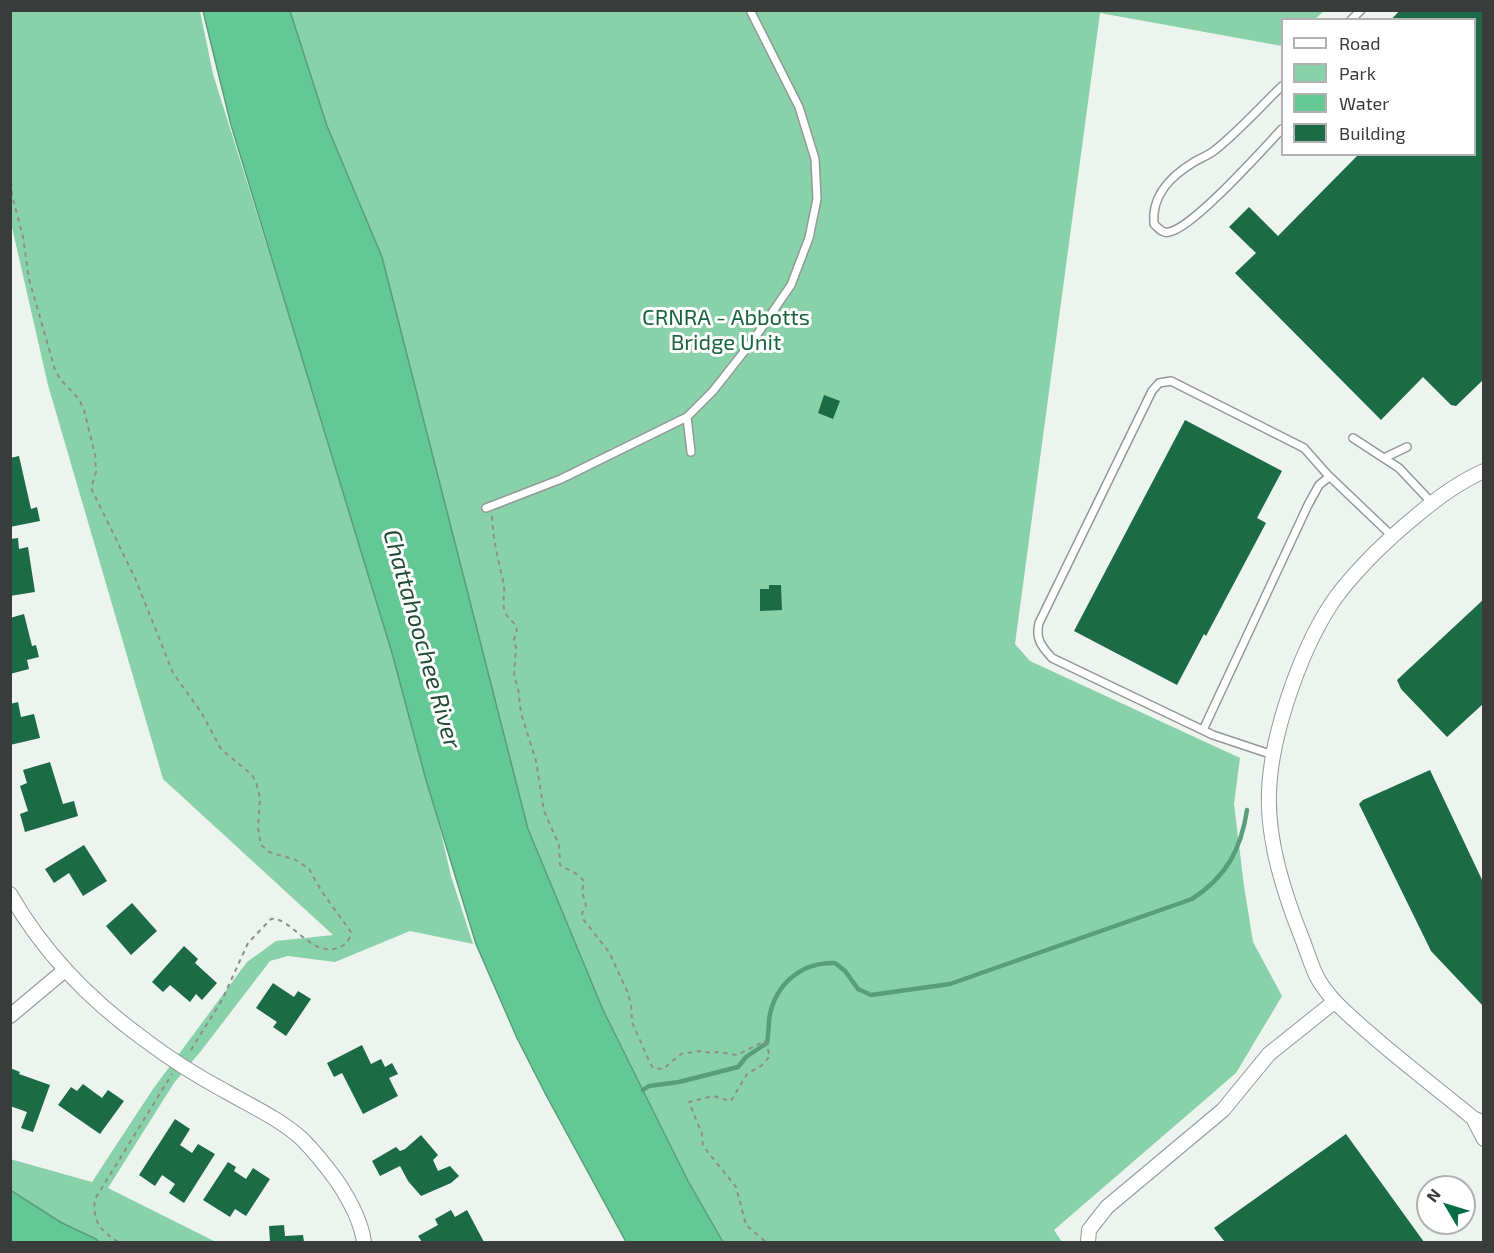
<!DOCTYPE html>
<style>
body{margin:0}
#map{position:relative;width:1494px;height:1253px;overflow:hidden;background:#edf3ef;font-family:"Exo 2",sans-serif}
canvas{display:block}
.frame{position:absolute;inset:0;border:12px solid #3a3c3b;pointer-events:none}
.legend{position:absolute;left:1281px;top:18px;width:195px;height:138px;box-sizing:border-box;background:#fefffe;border:2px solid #b0b1b0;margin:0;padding:8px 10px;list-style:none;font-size:18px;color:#3a3c3b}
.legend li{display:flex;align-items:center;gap:12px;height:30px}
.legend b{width:30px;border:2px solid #b0b1b0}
.north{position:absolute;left:1416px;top:1175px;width:60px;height:60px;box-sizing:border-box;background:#fefffe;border:2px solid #b0b1b0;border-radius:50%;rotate:308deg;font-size:16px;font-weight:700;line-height:24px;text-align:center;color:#3a3c3b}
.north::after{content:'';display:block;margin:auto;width:21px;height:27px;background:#046d44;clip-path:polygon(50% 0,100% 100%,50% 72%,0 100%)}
</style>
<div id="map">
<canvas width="1494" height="1253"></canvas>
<div class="frame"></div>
<ul class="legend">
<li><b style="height:8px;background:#fff"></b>Road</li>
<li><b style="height:16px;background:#89d1a8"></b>Park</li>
<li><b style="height:16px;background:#64c894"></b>Water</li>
<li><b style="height:16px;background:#1a6b46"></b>Building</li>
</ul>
<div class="north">N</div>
</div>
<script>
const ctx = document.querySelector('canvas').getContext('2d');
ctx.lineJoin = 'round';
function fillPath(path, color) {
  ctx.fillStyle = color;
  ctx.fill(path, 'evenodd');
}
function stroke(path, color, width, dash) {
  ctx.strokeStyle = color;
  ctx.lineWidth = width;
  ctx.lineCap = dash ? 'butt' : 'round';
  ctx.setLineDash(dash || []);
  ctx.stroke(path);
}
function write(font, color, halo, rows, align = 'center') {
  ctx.font = font + ' "Exo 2",sans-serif';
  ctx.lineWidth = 6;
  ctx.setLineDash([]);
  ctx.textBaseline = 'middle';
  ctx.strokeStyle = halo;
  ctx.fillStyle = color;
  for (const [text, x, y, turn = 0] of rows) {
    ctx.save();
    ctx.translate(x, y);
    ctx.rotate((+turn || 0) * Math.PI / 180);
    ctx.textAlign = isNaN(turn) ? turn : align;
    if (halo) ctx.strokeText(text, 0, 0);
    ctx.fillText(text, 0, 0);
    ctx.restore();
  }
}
const green = new Path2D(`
 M 11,11 L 200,11 L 213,74 L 279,284 L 365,505 L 451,876 L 473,944 L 410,931 L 335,962 L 288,956 L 270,961 L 201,1051 L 174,1083 L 108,1188 L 216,1242 L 11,1242 L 10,1159 L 92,1182 L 153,1089 L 247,962 L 276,941 L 333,935 L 163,779 L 48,385 L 11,223 Z
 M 290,11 L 1324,11 L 1315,19 L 1282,20 L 1282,46 L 1100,13 L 1015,644 L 1030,661 L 1240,758 L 1234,804 L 1244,886 L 1253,942 L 1282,996 L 1236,1073 L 1054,1230 L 1062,1242 L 723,1242 L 688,1181 L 603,1010 L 528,829 L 382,257 L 327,126 Z`);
const water = new Path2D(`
 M 203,11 L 290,11 L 327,126 L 382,257 L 528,829 L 603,1010 L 688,1181 L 723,1242 L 626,1242 L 546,1095 L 517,1038 L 476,944 L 426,780 L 392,653 L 231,125 Z
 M 10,1190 L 62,1223 L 96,1239 L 99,1242 L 11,1242 Z`);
const stream = new Path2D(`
 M 643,1090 L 649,1086 L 679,1082 L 738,1067 L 746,1057 L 767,1043 C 769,1033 768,1024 770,1014 C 777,983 802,962 835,963 L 845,971 L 858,989 L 871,995 L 950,984 L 1192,899 C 1226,877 1241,850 1247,810`);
const building = new Path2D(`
 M 1400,10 L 1484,10 L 1484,379 L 1456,406 L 1451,405 L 1423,377 L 1381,420 L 1235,273 L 1256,253 L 1229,227 L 1249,207 L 1278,236 L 1359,154 L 1474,154 L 1474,20 L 1391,20 Z
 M 824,395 L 840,401 L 833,419 L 818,413 Z
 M 1185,420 L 1282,471 L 1257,518 L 1266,523 L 1206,636 L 1204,634 L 1177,685 L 1074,631 Z
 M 19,456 L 31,509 L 37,507 L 40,521 L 10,527 L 10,458 Z
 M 18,538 L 19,549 L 28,547 L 35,592 L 10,596 L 10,539 Z
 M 769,585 L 781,585 L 782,610 L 760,611 L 760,589 L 769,589 Z
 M 1484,599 L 1484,703 L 1447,737 L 1401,689 L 1397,680 Z
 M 24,614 L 32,646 L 36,645 L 39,657 L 27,660 L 29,669 L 10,674 L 10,618 Z
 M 18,702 L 21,717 L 34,714 L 40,738 L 10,745 L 10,704 Z
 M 50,762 L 63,804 L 74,801 L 78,816 L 25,832 L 20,814 L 28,811 L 20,786 L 27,783 L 23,770 Z
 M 1430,770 L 1484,884 L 1484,1007 L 1431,951 L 1359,804 L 1363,800 Z
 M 84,845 L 107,881 L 83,896 L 69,873 L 54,883 L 45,869 Z
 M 132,903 L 157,931 L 131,955 L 106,926 Z
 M 184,946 L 198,959 L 195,963 L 217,983 L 202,1000 L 196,994 L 190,1002 L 170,985 L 163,992 L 152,982 Z
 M 273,983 L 294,997 L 298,991 L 311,999 L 286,1036 L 273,1027 L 277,1022 L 256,1008 Z
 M 362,1045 L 371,1064 L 381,1059 L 385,1067 L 392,1063 L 398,1074 L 389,1078 L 398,1096 L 363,1114 L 342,1073 L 334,1077 L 327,1063 Z
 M 10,1068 L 20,1072 L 19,1074 L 50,1085 L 33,1132 L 21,1128 L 27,1112 L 10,1106 Z
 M 83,1084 L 102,1098 L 108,1090 L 124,1101 L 100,1134 L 58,1105 L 71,1087 L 77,1091 Z
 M 175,1119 L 190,1129 L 180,1145 L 192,1153 L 198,1144 L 215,1154 L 184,1203 L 169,1193 L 175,1184 L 162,1175 L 155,1186 L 139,1175 Z
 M 1346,1134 L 1424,1242 L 1225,1242 L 1214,1228 Z
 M 421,1135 L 438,1155 L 433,1160 L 438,1171 L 450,1166 L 459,1176 L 451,1183 L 421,1196 L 408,1181 L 400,1166 L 380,1176 L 372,1161 L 396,1147 L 400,1151 L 405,1149 Z
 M 228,1162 L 236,1167 L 234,1171 L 246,1179 L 253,1168 L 270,1179 L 246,1216 L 235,1209 L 230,1217 L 203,1200 Z
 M 451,1210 L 455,1217 L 467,1210 L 484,1242 L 422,1242 L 418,1236 L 438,1225 L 435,1219 Z
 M 284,1225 L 285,1236 L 303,1235 L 304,1242 L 270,1242 L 269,1226 Z`);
const path = new Path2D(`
 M 10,164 L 12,195 L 23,237 L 29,279 L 55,370 L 61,380 L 79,399 L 84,410 L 95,455 L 96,472 L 91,488 L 135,578 L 173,673 L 201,712 L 221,749 L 252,775 L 256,782 L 260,798 L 258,828 L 261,845 L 269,852 L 296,860 L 309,869 L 322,892 L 351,932 C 350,939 347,944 340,947 C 312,960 291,916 271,919 L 248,943 L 222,1000 L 189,1053
 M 492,516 C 493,539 498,559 503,581 C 506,590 502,600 504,609 C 508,625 524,621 513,641 L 516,647 L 514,676 L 518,688 L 521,713 L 536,761 L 544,811 L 559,845 L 560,865 L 578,875 L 584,881 L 582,892 L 586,905 L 582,914 L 583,919 L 609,952 L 627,991 L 631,1004 L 632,1022 L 650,1063 L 653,1068 L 663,1069 L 681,1054 L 699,1051 L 711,1053 L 718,1052 L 737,1055 L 765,1041 L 770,1056 L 761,1066 L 747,1074 L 731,1101 L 713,1096 L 689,1102 L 702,1134 L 703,1146 L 736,1187 L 746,1225 L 766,1242
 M 118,1242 C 100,1230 92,1221 95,1199 L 172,1074`);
const lane = new Path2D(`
 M 1351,20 L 1361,10
 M 1282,86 C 1260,107 1239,131 1215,150 C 1209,155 1201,158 1194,162 C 1171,176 1151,195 1154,224 C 1158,228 1163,234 1169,232 C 1193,228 1262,150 1282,129
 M 687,417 L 691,452
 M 1353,438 L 1399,468 L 1432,503
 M 1384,458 L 1407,447
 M 486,508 L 561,479 L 687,417 L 713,391 L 754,339 L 791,285 L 809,238 L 817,199 L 815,159 L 799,107 L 750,10
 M 1203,730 L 1308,505 L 1319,485 L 1329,477
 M 1273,755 L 1213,735 L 1052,658 C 1042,647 1035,639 1039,623 L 1152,391 L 1159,383 L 1171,381 L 1304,448 L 1327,474 L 1392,536`);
const street = new Path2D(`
 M 1484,471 C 1459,482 1436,499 1416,516 C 1388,539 1361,565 1339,593 C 1303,641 1271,733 1269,792 C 1267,842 1285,896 1303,941 C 1308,954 1312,968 1318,979 C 1331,1001 1350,1016 1368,1032 C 1402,1062 1438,1089 1473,1118 L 1484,1123
 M 10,894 C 43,952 91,1001 145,1040 C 170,1059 197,1076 225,1091 C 251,1106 280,1119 302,1139 C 315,1152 326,1166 337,1181 C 349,1199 361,1221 364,1242
 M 10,1016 L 65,970
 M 1473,1118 L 1484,1139
 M 1088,1242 L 1089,1230 L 1107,1207 L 1223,1110 L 1269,1054 L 1334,1002`);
const parkNames = [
 ["CRNRA - Abbotts",726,318],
 ["Bridge Unit",726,343]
];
const waterNames = [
 ["Chattahoochee River",422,639,74]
];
fillPath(green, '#89d1a8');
fillPath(water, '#64c894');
stroke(water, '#579e79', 1.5);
stroke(stream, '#579e79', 4.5);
fillPath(building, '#1a6b46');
stroke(lane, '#939996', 10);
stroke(street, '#939996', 16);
stroke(path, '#8b8f8c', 2, [4.5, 4.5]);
stroke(lane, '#fff', 7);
stroke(street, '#fff', 14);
write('22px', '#1a6442', '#fefffe', parkNames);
write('italic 24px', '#224c36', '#fefffe', waterNames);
</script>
